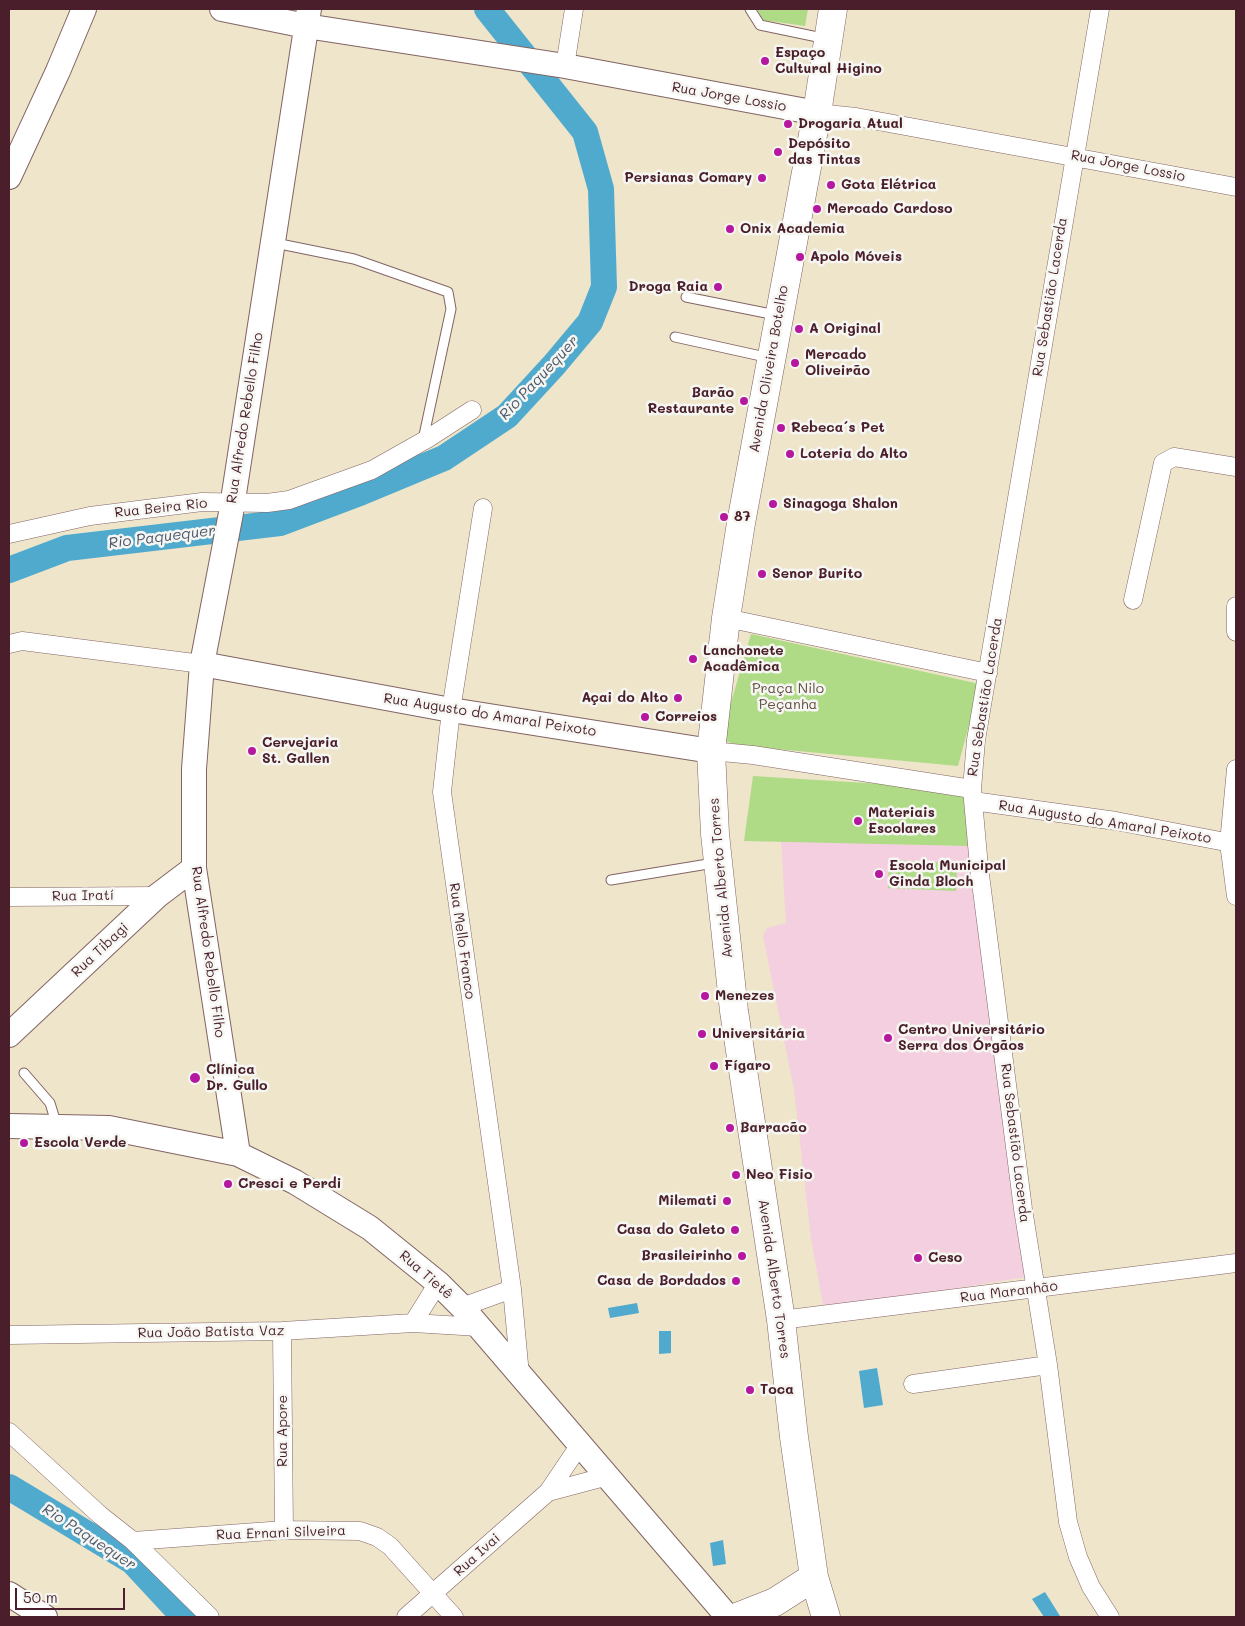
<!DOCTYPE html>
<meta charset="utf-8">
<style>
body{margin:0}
#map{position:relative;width:1245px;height:1626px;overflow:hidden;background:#eee5cb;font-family:Mali,sans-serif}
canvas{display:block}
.frame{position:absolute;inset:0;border:10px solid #4a1f2b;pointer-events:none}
.scale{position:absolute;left:15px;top:1588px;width:110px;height:22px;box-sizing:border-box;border:2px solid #4a1f2b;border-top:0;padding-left:6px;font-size:15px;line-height:18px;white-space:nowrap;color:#4a1f2b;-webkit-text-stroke:4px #f6f6f2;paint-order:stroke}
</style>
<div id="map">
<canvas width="1245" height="1626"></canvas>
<div class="frame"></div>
<div class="scale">50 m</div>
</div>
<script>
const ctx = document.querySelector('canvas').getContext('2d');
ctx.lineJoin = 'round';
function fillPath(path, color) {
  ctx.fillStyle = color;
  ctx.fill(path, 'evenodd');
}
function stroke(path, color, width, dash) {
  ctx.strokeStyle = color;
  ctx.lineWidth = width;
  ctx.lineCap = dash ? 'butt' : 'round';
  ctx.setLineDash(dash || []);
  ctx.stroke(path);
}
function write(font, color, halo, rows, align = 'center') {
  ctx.font = font + ' Mali,sans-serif';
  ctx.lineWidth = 5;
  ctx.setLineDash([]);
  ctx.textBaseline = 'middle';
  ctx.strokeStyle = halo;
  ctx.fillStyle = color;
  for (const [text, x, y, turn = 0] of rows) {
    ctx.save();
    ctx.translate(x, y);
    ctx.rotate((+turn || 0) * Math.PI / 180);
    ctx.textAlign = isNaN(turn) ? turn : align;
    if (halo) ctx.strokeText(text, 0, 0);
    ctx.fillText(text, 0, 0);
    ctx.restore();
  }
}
const built = new Path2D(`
 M 781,841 L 971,846 L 1015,1220 L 1025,1277 L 824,1310 L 811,1239 L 794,1089 L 763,936 L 767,928 L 786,923 Z`);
const green = new Path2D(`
 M 757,9 L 808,9 L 805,26 L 763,20 Z
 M 751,634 L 980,684 L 958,766 L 744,746 L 720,740 Z
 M 753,776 L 962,789 L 971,846 L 744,841 Z
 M 889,860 L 957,863 L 956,891 L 888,888 Z`);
const water = new Path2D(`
 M 637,1303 L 639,1313 L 610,1318 L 608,1308 Z
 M 659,1331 L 671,1331 L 671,1353 L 659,1354 Z
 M 877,1368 L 883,1405 L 864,1408 L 859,1371 Z
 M 723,1540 L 726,1564 L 713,1566 L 710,1543 Z
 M 1045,1592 L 1060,1616 L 1059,1617 L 1044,1617 L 1032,1599 Z`);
const river = new Path2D(`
 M 9,570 L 67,548 L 280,523 L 362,492 L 444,458 L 507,416 L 554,365 L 590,322 L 604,287 L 601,189 L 585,132 L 487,9
 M 9,1487 L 132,1561 L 184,1617`);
const lane = new Path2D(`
 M 750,9 L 760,25 L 827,39
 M 275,243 L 354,259 L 448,292 L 451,309 L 423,440
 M 686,297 L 776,315
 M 675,337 L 770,358
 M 611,880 L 714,863
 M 24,1073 L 50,1103 L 57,1126`);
const street = new Path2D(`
 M 1100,9 L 976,740 L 972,789 L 979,867 L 1023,1209 L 1048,1365 L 1068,1522 L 1078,1557 L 1091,1587 L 1110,1617
 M 565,66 L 574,9
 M 817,113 L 856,117 L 1236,187
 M 483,508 L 451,710 L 442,792 L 512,1289 L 520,1375
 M 9,534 L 90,516 L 202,502 L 267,503 L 289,500 L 372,470 L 427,439 L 472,410
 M 1133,600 L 1163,463 L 1174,457 L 1236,467
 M 1236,606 L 1236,632
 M 726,618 L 988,673
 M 9,644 L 22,641 L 202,664
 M 711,751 L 753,755 L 972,789
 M 1236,769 L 1229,843 L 1236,896
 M 973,801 L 1116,821 L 1236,844
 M 9,897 L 157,896
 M 462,1307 L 512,1289
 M 781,1320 L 1236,1263
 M 413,1323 L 438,1283
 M 282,1331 L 284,1530
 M 9,1335 L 282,1331 L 413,1323 L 479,1327
 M 913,1384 L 1048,1365
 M 9,1432 L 100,1515 L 133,1541 L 210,1617
 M 548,1492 L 608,1476
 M 133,1541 L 284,1530 L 360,1531 L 377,1537 L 390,1546 L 454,1617
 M 406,1617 L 548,1492 L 579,1446`);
const secondary = new Path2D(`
 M 222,9 L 306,26 L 565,66 L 817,113
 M 9,177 L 58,71 L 84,9
 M 202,664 L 451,710 L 711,751
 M 9,1035 L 157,896 L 194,868
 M 9,1126 L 109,1128 L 238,1154 L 295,1182 L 370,1228 L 438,1283 L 462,1307 L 728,1617
 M 238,1154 L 194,868 L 194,769 L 202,664 L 231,513 L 309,9
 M 9,1594 L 45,1617`);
const primary = new Path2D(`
 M 737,1617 L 775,1602 L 814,1577
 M 826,1617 L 814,1577 L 794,1437 L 781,1320 L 734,1011 L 715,834 L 711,751 L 726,618 L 741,523 L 817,113 L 833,9`);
const markers = [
 [765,61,5,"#b5179e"],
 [788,124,5,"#b5179e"],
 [778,152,5,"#b5179e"],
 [762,178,5,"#b5179e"],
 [831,185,5,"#b5179e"],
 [817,209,5,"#b5179e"],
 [730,229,5,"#b5179e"],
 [800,257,5,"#b5179e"],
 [718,287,5,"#b5179e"],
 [799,329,5,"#b5179e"],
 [795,363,5,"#b5179e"],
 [744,401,5,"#b5179e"],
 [781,428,5,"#b5179e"],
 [790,454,5,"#b5179e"],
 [773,504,5,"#b5179e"],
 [724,517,5,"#b5179e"],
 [762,574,5,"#b5179e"],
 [693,659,5,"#b5179e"],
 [678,698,5,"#b5179e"],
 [645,717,5,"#b5179e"],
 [252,751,5,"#b5179e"],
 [858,821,5,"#b5179e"],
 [879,874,5,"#b5179e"],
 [705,996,5,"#b5179e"],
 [702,1034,5,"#b5179e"],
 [888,1038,5,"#b5179e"],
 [714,1066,5,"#b5179e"],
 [195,1078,6,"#b5179e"],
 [730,1128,5,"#b5179e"],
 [24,1143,5,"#b5179e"],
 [736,1175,5,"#b5179e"],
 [228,1184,5,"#b5179e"],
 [727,1201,5,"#b5179e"],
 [735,1230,5,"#b5179e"],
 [742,1256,5,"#b5179e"],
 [918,1258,5,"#b5179e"],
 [736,1281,5,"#b5179e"],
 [750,1390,5,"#b5179e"]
];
const poiNames = [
 ["Espaço",775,53],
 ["Cultural Higino",775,69],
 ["Drogaria Atual",798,124],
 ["Depósito",788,144],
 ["das Tintas",788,160],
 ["Persianas Comary",752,178,"right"],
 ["Gota Elétrica",841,185],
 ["Mercado Cardoso",827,209],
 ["Onix Academia",740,229],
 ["Apolo Móveis",810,257],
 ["Droga Raia",708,287,"right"],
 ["A Original",809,329],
 ["Mercado",805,355],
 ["Oliveirão",805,371],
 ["Barão",734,393,"right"],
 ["Restaurante",734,409,"right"],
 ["Rebeca´s Pet",791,428],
 ["Loteria do Alto",800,454],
 ["Sinagoga Shalon",783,504],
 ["87",734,517],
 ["Senor Burito",772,574],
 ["Lanchonete",703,651],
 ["Acadêmica",703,667],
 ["Açai do Alto",668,698,"right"],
 ["Correios",655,717],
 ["Cervejaria",262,743],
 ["St. Gallen",262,759],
 ["Materiais",868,813],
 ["Escolares",868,829],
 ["Escola Municipal",889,866],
 ["Ginda Bloch",889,882],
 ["Menezes",715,996],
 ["Centro Universitário",898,1030],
 ["Serra dos Órgãos",898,1046],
 ["Universitária",712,1034],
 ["Fígaro",724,1066],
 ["Clínica",206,1070],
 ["Dr. Gullo",206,1086],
 ["Barracão",740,1128],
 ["Escola Verde",34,1143],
 ["Neo Fisio",746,1175],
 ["Cresci e Perdi",238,1184],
 ["Milemati",717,1201,"right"],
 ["Casa do Galeto",725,1230,"right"],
 ["Brasileirinho",732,1256,"right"],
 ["Ceso",928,1258],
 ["Casa de Bordados",726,1281,"right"],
 ["Toca",760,1390]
];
const streetNames = [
 ["Rua Jorge Lossio",729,97,10],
 ["Rua Jorge Lossio",1128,166,11],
 ["Rua Sebastião Lacerda",1050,297,-81],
 ["Avenida Oliveira Botelho",769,369,-80],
 ["Rua Alfredo Rebello Filho",245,418,-81],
 ["Rua Beira Rio",161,508,-6],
 ["Rua Sebastião Lacerda",985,697,-81],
 ["Rua Augusto do Amaral Peixoto",490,715,9],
 ["Rua Augusto do Amaral Peixoto",1105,822,9],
 ["Avenida Alberto Torres",721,878,-95],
 ["Rua Iratí",83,896,-1],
 ["Rua Mello Franco",462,941,82],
 ["Rua Tibagi",100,950,-43],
 ["Rua Alfredo Rebello Filho",208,952,82],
 ["Rua Sebastião Lacerda",1015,1143,83],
 ["Rua Tietê",426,1275,41],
 ["Avenida Alberto Torres",774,1279,82],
 ["Rua Maranhão",1009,1292,-7],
 ["Rua João Batista Vaz",211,1332,-1],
 ["Rua Apore",283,1431,-90],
 ["Rua Ernani Silveira",281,1533,-2],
 ["Rua Ivai",477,1555,-42]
];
const parkNames = [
 ["Praça Nilo",788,689],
 ["Peçanha",788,705]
];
const waterNames = [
 ["Rio Paquequer",539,378,-47],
 ["Rio Paquequer",162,537,-7],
 ["Rio Paquequer",89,1537,33]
];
fillPath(built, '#f3cfdf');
fillPath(green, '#afda86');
fillPath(water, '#50aacd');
stroke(river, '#50aacd', 26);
stroke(lane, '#836463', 11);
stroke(street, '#836463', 19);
stroke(secondary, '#836463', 26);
stroke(primary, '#836463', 29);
stroke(lane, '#fff', 9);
stroke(street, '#fff', 18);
stroke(secondary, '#fff', 24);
stroke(primary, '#fff', 28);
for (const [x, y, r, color] of markers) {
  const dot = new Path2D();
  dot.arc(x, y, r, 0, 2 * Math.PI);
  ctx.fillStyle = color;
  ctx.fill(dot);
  stroke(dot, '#f6f6f2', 2);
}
write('bold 14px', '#4a1f2b', '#f6f6f2', poiNames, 'left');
write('14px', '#4a1f2b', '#f6f6f2', streetNames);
write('14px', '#634e42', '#f6f6f2', parkNames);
write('italic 15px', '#4c576c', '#f6f6f2', waterNames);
</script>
